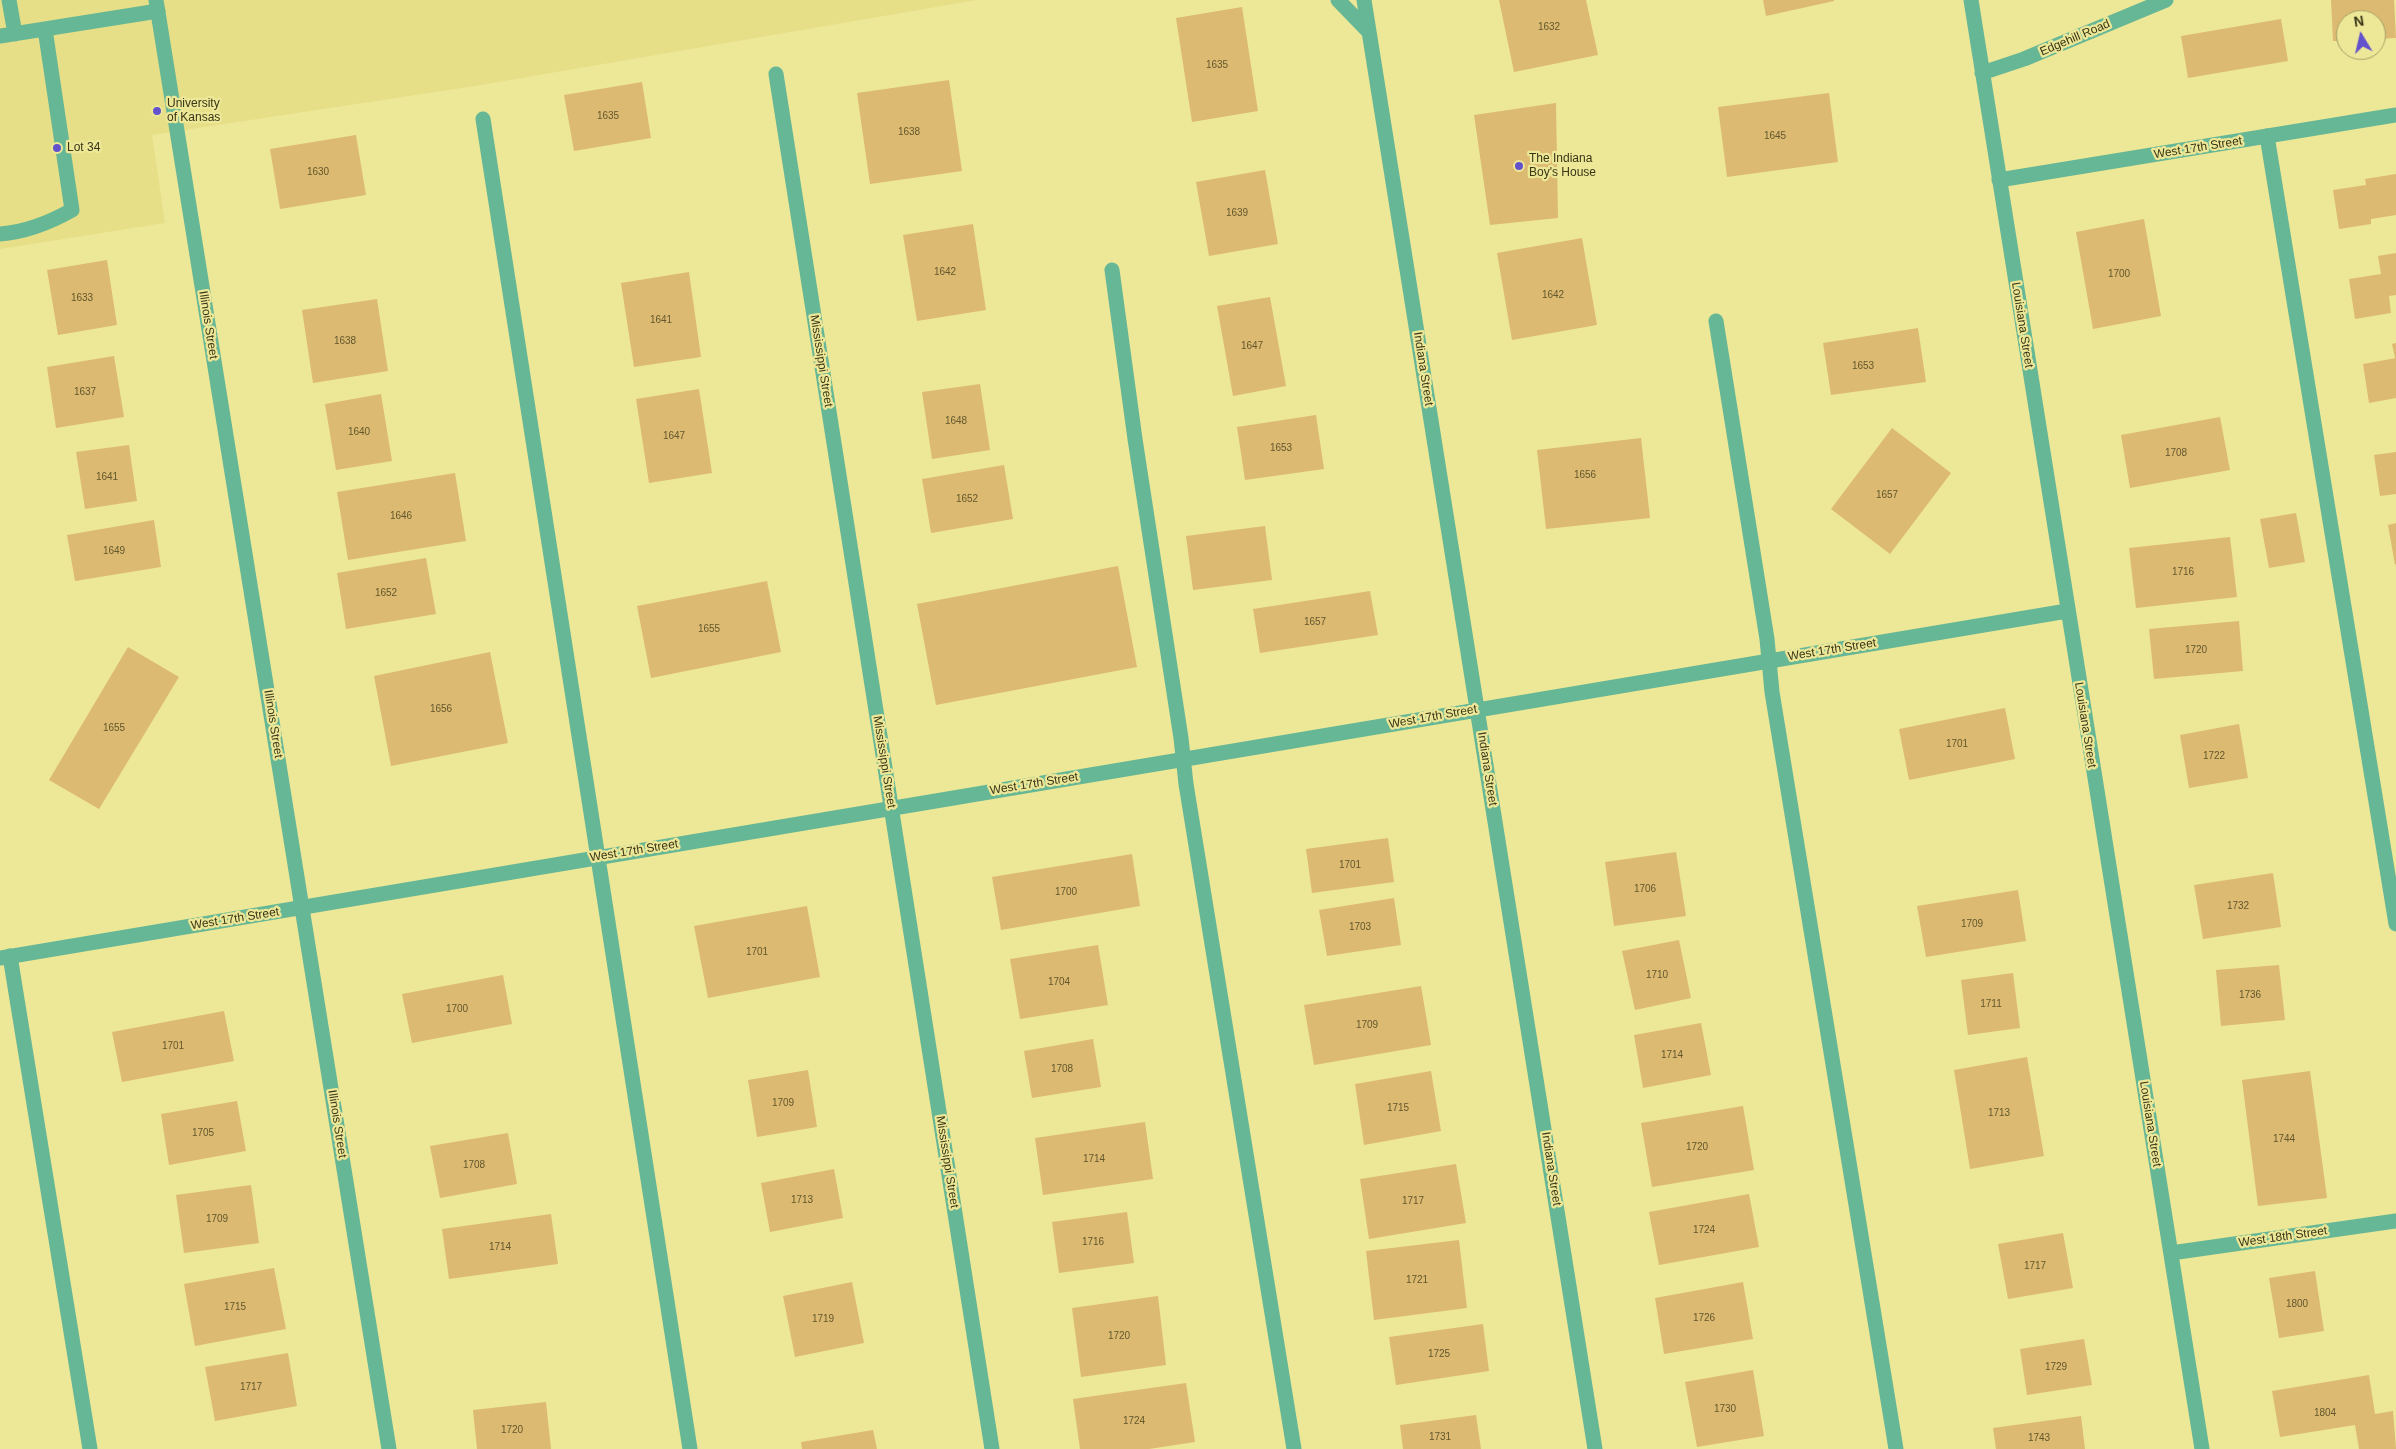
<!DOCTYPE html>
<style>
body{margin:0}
#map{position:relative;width:2396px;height:1449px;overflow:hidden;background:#ede798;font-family:Helvetica,sans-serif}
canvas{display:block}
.north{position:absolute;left:2336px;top:10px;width:50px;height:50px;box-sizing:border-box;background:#ede798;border:1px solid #a5a064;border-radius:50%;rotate:351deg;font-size:14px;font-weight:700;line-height:20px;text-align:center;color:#393616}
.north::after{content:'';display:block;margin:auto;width:18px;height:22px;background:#6352cb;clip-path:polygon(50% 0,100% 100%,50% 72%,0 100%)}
</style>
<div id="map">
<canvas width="2396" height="1449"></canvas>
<div class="north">N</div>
</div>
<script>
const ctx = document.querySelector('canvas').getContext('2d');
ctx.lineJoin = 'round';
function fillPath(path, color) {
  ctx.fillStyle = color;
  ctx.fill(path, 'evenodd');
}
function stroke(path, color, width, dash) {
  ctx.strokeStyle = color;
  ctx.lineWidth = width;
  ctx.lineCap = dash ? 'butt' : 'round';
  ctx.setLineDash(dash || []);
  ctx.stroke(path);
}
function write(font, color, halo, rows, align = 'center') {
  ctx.font = font + ' Helvetica,sans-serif';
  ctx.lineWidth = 4.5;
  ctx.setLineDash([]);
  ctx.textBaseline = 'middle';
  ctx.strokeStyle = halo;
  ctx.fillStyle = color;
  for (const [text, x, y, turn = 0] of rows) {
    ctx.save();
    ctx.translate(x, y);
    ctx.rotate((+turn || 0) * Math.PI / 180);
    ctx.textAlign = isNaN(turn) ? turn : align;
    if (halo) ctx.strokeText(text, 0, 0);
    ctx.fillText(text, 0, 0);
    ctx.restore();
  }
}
const built = new Path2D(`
 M 0,0 L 977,0 L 475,86 L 152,135 L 165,223 L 0,249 Z`);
const building = new Path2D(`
 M 1499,0 L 1586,0 L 1598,55 L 1514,72 Z
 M 1763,0 L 1834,0 L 1834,1 L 1766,16 Z
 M 2331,0 L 2394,0 L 2396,38 L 2376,39 L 2376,20 L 2346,20 L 2346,41 L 2333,41 Z
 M 1242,7 L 1258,111 L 1192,122 L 1176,18 Z
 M 2281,19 L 2288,61 L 2188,78 L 2181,36 Z
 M 949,80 L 962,171 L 870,184 L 857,93 Z
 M 642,82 L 651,138 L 574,151 L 564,95 Z
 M 1829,93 L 1838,162 L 1727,177 L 1718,107 Z
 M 1556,103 L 1558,218 L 1490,225 L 1474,115 Z
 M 356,135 L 366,195 L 280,209 L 270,149 Z
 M 1265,170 L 1278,244 L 1209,256 L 1196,182 Z
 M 2396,174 L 2396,215 L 2371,219 L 2371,224 L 2339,229 L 2333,190 L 2366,185 L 2365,179 Z
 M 2144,219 L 2161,316 L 2093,329 L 2076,232 Z
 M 973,224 L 986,310 L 917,321 L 903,235 Z
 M 1582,238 L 1597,325 L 1512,340 L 1497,253 Z
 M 2396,253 L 2396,295 L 2389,296 L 2391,313 L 2355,319 L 2349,279 L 2381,274 L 2378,256 Z
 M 107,260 L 117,325 L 58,335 L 47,270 Z
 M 689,272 L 701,357 L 634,367 L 621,283 Z
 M 1270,297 L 1286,386 L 1233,396 L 1217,306 Z
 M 377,299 L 388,371 L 313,383 L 302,310 Z
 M 1918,328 L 1926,382 L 1831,395 L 1823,343 Z
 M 2396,343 L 2396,358 L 2395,358 L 2392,344 Z
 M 114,356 L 124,417 L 56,428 L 47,367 Z
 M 2396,358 L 2396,398 L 2369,403 L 2363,364 Z
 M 980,384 L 990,450 L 932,459 L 922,392 Z
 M 699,389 L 712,473 L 649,483 L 636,399 Z
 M 381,394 L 392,461 L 336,470 L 325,404 Z
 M 1316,415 L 1324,469 L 1245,480 L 1237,427 Z
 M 2220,417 L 2230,470 L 2130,488 L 2121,435 Z
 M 1892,428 L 1951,473 L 1890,554 L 1831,509 Z
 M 1641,438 L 1650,518 L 1546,529 L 1537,450 Z
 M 129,445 L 137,501 L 85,509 L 76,452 Z
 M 2396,452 L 2396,494 L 2380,496 L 2374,455 Z
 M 1004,465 L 1013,519 L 931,533 L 922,479 Z
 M 455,473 L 466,541 L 348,560 L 337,492 Z
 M 2296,513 L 2305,562 L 2269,568 L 2260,519 Z
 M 154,520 L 161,567 L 75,581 L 67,535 Z
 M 2396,523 L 2396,564 L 2395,565 L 2388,525 Z
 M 1265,526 L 1272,580 L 1193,590 L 1186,536 Z
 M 2230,537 L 2237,597 L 2136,608 L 2129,548 Z
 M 426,558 L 436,614 L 346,629 L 337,573 Z
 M 1118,566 L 1137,667 L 936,705 L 917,604 Z
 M 767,581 L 781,652 L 651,678 L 637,606 Z
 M 1370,591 L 1378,635 L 1260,653 L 1253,609 Z
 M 2239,621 L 2243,671 L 2154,679 L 2149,629 Z
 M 128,647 L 179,677 L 99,809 L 49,780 Z
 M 490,652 L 508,743 L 391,766 L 374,676 Z
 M 2005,708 L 2015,759 L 1909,780 L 1899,729 Z
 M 2239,724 L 2248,778 L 2189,788 L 2180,735 Z
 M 1388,838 L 1394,882 L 1312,893 L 1306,849 Z
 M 1676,852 L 1686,916 L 1614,926 L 1605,862 Z
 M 1132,854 L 1140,906 L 1001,930 L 992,877 Z
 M 2273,873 L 2281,927 L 2203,939 L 2194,885 Z
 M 2018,890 L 2026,941 L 1926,957 L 1917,906 Z
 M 1394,898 L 1401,945 L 1327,956 L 1319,910 Z
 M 807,906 L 820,977 L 708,998 L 694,926 Z
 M 1679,940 L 1691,998 L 1635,1010 L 1622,951 Z
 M 1098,945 L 1108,1005 L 1020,1019 L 1010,959 Z
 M 2279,965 L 2285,1020 L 2221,1026 L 2216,970 Z
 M 2013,973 L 2020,1028 L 1968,1035 L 1961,980 Z
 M 503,975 L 512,1024 L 412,1043 L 402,994 Z
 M 1421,986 L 1431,1045 L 1314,1065 L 1304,1005 Z
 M 224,1011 L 234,1061 L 122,1082 L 112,1032 Z
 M 1701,1023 L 1711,1075 L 1643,1088 L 1634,1035 Z
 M 1093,1039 L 1101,1087 L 1032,1098 L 1024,1051 Z
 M 2027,1057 L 2044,1156 L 1970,1169 L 1954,1070 Z
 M 808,1070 L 817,1127 L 757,1137 L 748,1080 Z
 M 1431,1071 L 1441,1131 L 1364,1145 L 1355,1084 Z
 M 2310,1071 L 2327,1198 L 2258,1206 L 2242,1080 Z
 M 237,1101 L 246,1151 L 169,1165 L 161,1114 Z
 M 1743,1106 L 1754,1170 L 1652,1187 L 1641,1123 Z
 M 1145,1122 L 1153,1179 L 1043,1195 L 1035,1138 Z
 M 508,1133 L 517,1184 L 440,1198 L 430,1146 Z
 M 1456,1164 L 1466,1223 L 1369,1239 L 1360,1179 Z
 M 834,1169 L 843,1218 L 770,1232 L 761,1183 Z
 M 251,1185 L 259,1243 L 184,1253 L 176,1195 Z
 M 1749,1194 L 1759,1247 L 1659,1265 L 1649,1212 Z
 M 1127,1212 L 1134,1263 L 1059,1273 L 1052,1222 Z
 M 551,1214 L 558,1264 L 449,1279 L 442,1229 Z
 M 2063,1233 L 2073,1288 L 2008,1299 L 1998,1244 Z
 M 1459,1240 L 1467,1308 L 1374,1320 L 1366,1251 Z
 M 274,1268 L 286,1329 L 195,1346 L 184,1284 Z
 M 2315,1271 L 2324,1331 L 2279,1338 L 2269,1278 Z
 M 852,1282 L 864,1343 L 795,1357 L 783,1296 Z
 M 1743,1282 L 1753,1339 L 1664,1354 L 1655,1298 Z
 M 1158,1296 L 1166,1365 L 1081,1377 L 1072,1308 Z
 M 1483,1324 L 1489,1371 L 1396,1385 L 1389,1337 Z
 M 2084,1339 L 2092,1385 L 2027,1395 L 2020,1349 Z
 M 288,1353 L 297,1406 L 215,1421 L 205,1367 Z
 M 1753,1370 L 1764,1436 L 1697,1447 L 1685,1382 Z
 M 2369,1375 L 2375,1414 L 2393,1411 L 2396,1449 L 2359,1449 L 2355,1425 L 2280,1437 L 2272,1391 Z
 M 1186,1383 L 1195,1442 L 1149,1449 L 1080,1449 L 1073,1399 Z
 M 546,1402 L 551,1449 L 477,1449 L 473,1410 Z
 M 1476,1415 L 1481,1449 L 1403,1449 L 1400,1425 Z
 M 2081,1416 L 2085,1449 L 1996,1449 L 1993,1428 Z
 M 873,1430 L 877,1449 L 802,1449 L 801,1442 Z`);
const lane = new Path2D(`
 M 9,0 L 15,34
 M 0,36 L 158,11
 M 483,119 L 690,1449
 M 2267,136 L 2396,924
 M 0,234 C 27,232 49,223 72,210 L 45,29
 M 1112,270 L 1135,439 L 1181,738 L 1186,784 L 1294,1449
 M 1716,321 L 1767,639 L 1772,692 L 1896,1449
 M 10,956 L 90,1449`);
const street = new Path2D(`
 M 156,0 L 389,1449
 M 1338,0 L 1369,32
 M 1364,0 L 1595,1449
 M 1971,0 L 2202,1449
 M 1982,73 L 2024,59 L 2166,0
 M 776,74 L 992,1449
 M 1999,180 L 2396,115
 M 0,958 L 2067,611
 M 2171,1253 L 2396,1221`);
const markers = [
 [157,111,5,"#6352cb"],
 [57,148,5,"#6352cb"],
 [1519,166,5,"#6352cb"]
];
const numberNames = [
 ["1632",1549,27],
 ["1635",1217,65],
 ["1635",608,116],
 ["1638",909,132],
 ["1645",1775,136],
 ["1630",318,172],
 ["1639",1237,213],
 ["1642",945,272],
 ["1700",2119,274],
 ["1642",1553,295],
 ["1633",82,298],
 ["1641",661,320],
 ["1638",345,341],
 ["1647",1252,346],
 ["1653",1863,366],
 ["1637",85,392],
 ["1648",956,421],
 ["1640",359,432],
 ["1647",674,436],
 ["1653",1281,448],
 ["1708",2176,453],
 ["1656",1585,475],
 ["1641",107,477],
 ["1657",1887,495],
 ["1652",967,499],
 ["1646",401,516],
 ["1649",114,551],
 ["1716",2183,572],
 ["1652",386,593],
 ["1657",1315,622],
 ["1655",709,629],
 ["1720",2196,650],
 ["1656",441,709],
 ["1655",114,728],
 ["1701",1957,744],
 ["1722",2214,756],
 ["1701",1350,865],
 ["1706",1645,889],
 ["1700",1066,892],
 ["1732",2238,906],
 ["1709",1972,924],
 ["1703",1360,927],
 ["1701",757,952],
 ["1710",1657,975],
 ["1704",1059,982],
 ["1736",2250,995],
 ["1711",1991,1004],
 ["1700",457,1009],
 ["1709",1367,1025],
 ["1701",173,1046],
 ["1714",1672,1055],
 ["1708",1062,1069],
 ["1709",783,1103],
 ["1715",1398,1108],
 ["1713",1999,1113],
 ["1705",203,1133],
 ["1744",2284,1139],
 ["1720",1697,1147],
 ["1714",1094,1159],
 ["1708",474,1165],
 ["1713",802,1200],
 ["1717",1413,1201],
 ["1709",217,1219],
 ["1724",1704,1230],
 ["1716",1093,1242],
 ["1714",500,1247],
 ["1717",2035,1266],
 ["1721",1417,1280],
 ["1800",2297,1304],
 ["1715",235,1307],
 ["1726",1704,1318],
 ["1719",823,1319],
 ["1720",1119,1336],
 ["1725",1439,1354],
 ["1729",2056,1367],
 ["1717",251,1387],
 ["1730",1725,1409],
 ["1804",2325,1413],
 ["1724",1134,1421],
 ["1720",512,1430],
 ["1731",1440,1437],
 ["1743",2039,1438]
];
const streetNames = [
 ["Edgehill Road",2075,38,-23],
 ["West 17th Street",2198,148,-9],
 ["Illinois Street",208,325,81],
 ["Louisiana Street",2022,325,81],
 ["Mississippi Street",821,361,81],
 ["Indiana Street",1423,369,81],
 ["West 17th Street",1832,650,-9],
 ["West 17th Street",1433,717,-10],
 ["Illinois Street",273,724,81],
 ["Louisiana Street",2085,725,81],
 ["Mississippi Street",884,762,81],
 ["Indiana Street",1487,769,81],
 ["West 17th Street",1034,784,-9],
 ["West 17th Street",634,851,-9],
 ["West 17th Street",235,919,-9],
 ["Illinois Street",337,1124,81],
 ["Louisiana Street",2150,1124,81],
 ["Mississippi Street",947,1162,81],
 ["Indiana Street",1551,1169,81],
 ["West 18th Street",2283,1237,-8]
];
const poiNames = [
 ["University",167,104],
 ["of Kansas",167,118],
 ["Lot 34",67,148],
 ["The Indiana",1529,159],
 ["Boy's House",1529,173]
];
fillPath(built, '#e6df87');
fillPath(building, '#ddba71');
stroke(lane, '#66b795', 15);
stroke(street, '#66b795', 15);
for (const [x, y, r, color] of markers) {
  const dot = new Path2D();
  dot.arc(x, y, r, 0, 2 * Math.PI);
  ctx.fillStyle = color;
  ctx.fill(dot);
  stroke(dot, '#ede798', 2);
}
write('10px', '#62572d', null, numberNames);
write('12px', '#393616', '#ede798', streetNames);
write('12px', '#393616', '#ede798', poiNames, 'left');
</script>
